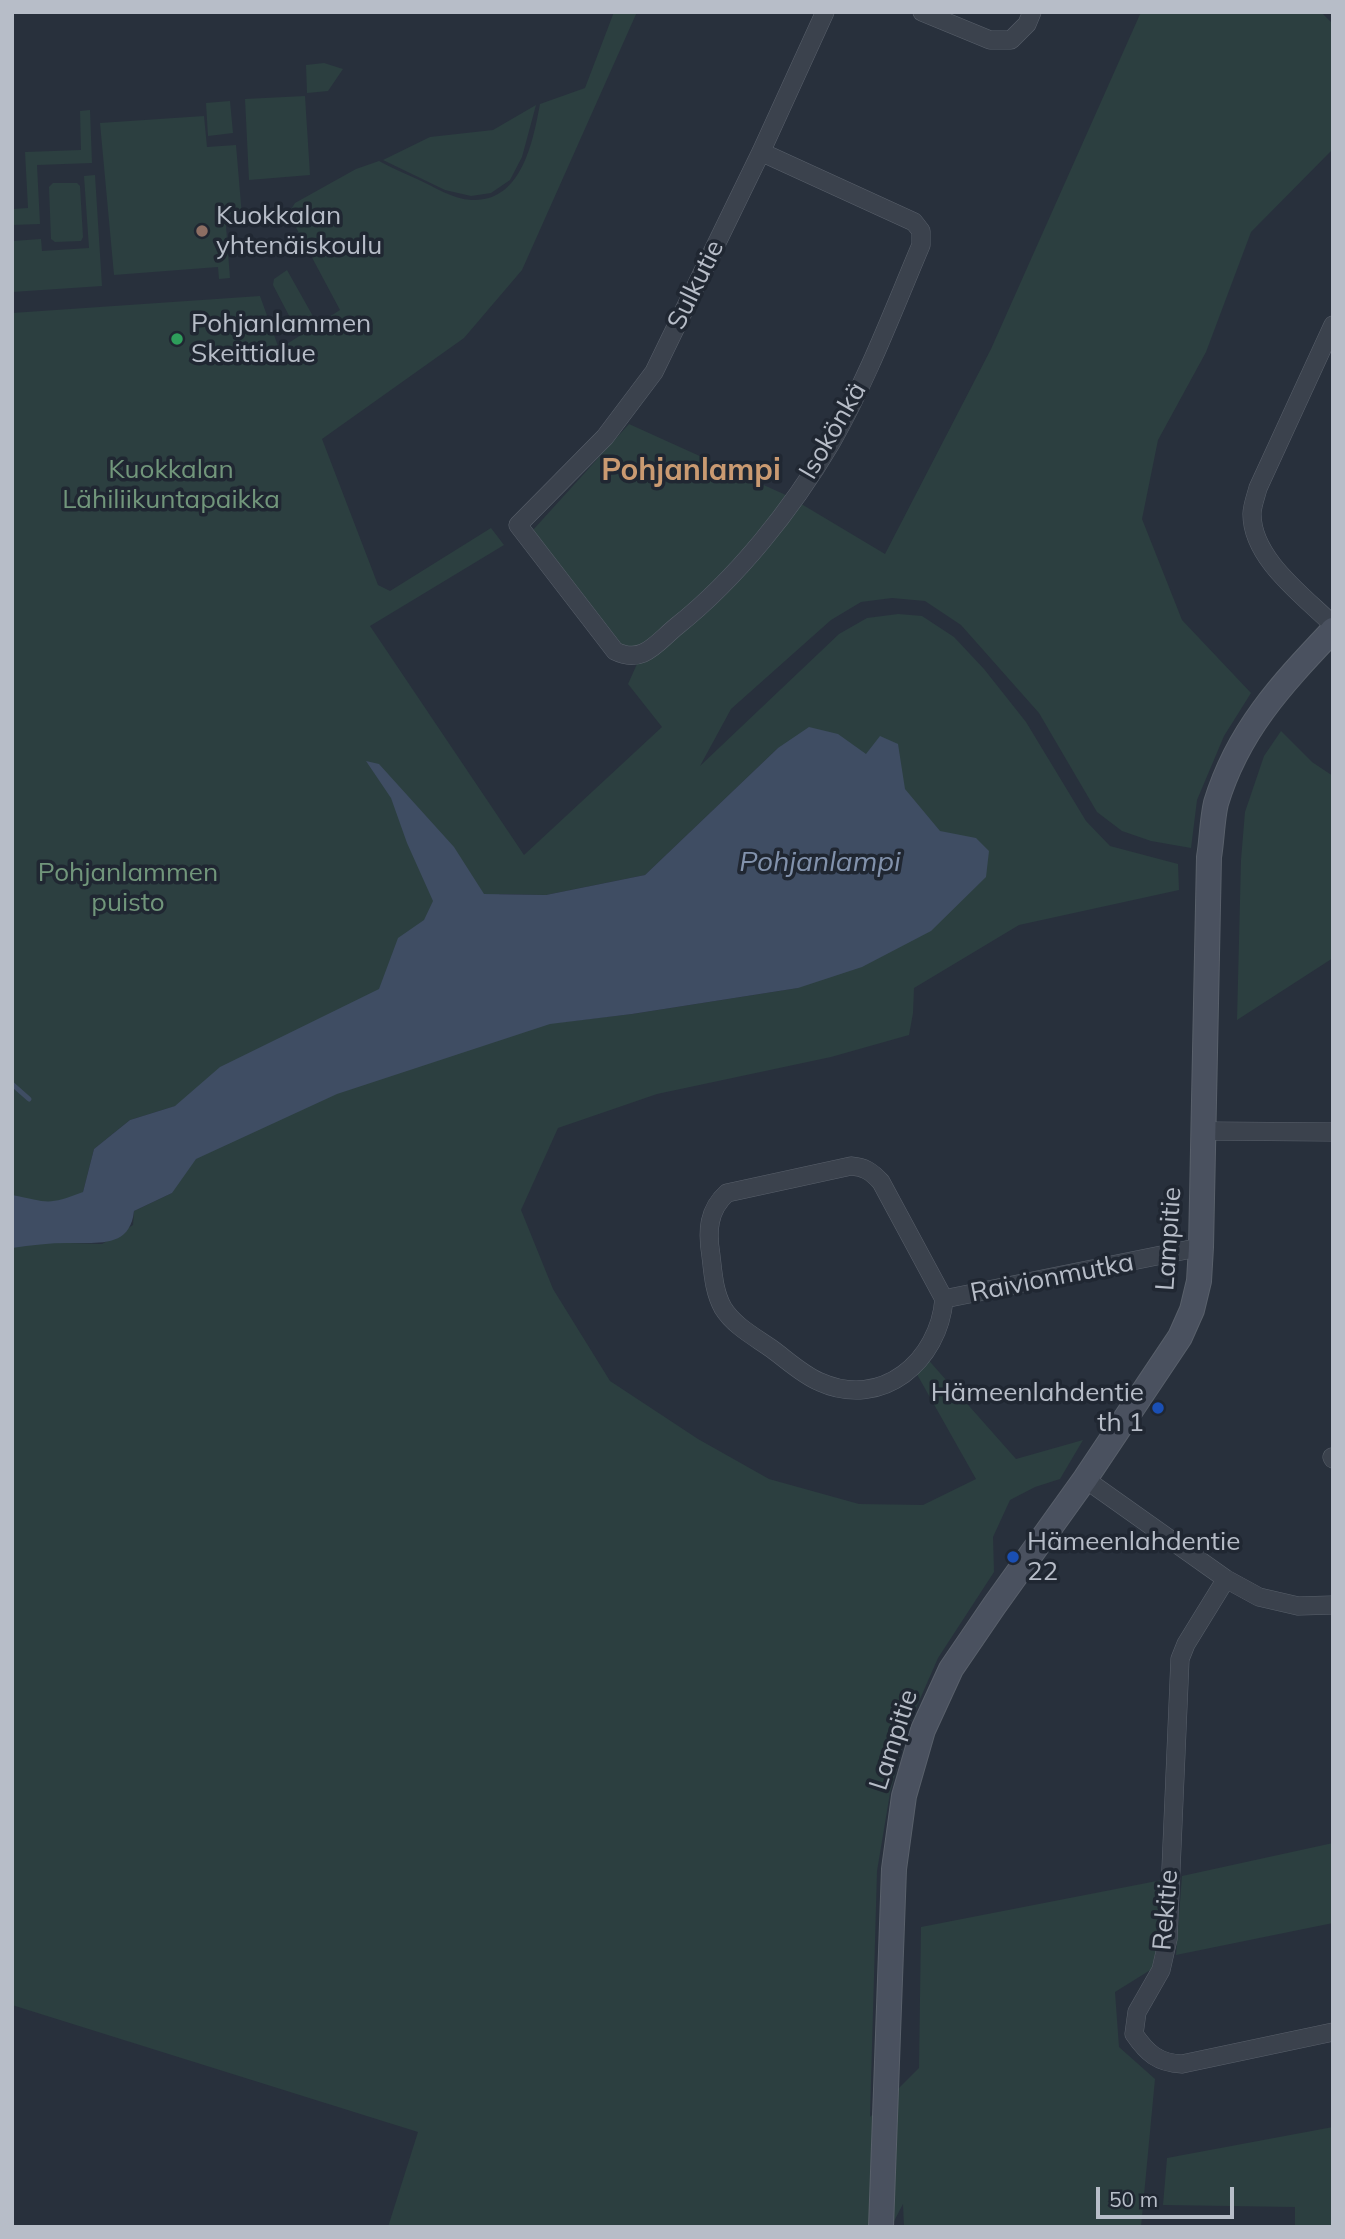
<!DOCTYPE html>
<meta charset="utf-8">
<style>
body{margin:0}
#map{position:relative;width:1345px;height:2239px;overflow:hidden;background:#28303c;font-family:Mulish,sans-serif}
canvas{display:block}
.frame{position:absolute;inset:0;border:14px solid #b7bdc8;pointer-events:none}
.scale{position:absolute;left:1096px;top:2187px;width:138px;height:32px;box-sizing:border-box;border:4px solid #b7bdc8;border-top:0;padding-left:9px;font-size:21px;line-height:24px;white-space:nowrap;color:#b7bdc8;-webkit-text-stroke:5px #202732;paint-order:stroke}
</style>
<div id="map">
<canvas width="1345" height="2239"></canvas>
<div class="frame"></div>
<div class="scale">50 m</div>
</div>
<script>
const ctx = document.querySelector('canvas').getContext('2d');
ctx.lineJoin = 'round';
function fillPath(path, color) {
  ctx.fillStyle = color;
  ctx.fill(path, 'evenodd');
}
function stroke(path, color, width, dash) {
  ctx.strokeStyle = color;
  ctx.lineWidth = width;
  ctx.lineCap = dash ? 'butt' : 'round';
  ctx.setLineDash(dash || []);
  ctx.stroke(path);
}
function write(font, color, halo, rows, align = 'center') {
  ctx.font = font + ' Mulish,sans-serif';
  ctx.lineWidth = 7;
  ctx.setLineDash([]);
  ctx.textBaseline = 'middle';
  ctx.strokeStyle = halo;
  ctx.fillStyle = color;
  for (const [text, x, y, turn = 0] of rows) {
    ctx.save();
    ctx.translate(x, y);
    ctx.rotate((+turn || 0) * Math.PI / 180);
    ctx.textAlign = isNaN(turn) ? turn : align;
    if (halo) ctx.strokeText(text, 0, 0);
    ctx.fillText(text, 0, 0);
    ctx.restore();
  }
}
const green = new Path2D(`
 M 614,12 L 637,12 L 522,270 L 464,338 L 322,439 L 378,585 L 390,591 L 491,528 L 504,545 L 370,626 L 524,855 L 662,727 L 628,684 L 637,664 L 533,530 L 629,424 L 788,496 L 885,554 L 991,349 L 1141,12 L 1321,12 L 1333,24 L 1333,149 L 1251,232 L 1206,352 L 1158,440 L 1142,519 L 1182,620 L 1251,693 L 1224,736 L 1197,800 L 1191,848 L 1151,841 L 1122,831 L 1097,812 L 1039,713 L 961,625 L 925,601 L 892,598 L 861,602 L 831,620 L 731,709 L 700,766 L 839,634 L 867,618 L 898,614 L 922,616 L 954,637 L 984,669 L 1026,722 L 1086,821 L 1110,846 L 1178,864 L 1179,890 L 1019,925 L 914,988 L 913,1013 L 909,1035 L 831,1057 L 657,1094 L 558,1128 L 521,1210 L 553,1289 L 610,1381 L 698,1439 L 769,1479 L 859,1504 L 923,1505 L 976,1479 L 914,1369 L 924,1355 L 1016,1459 L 1083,1440 L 1060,1479 L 1035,1487 L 1010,1500 L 993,1537 L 994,1572 L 938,1658 L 909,1724 L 890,1793 L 877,1871 L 870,2117 L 919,2068 L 921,1927 L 1162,1880 L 1159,1936 L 1152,1969 L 1115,1992 L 1119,2047 L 1155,2079 L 1141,2227 L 904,2227 L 903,2204 L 891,2227 L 388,2227 L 418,2132 L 12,2005 L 12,313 L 260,296 L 279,349 L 340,310 L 292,220 L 290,211 L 295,203 L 356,169 L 379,161 C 392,168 404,173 417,179 C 435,187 452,199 472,200 C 522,202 533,141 540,104 L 585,88 ZM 778,748 L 798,988 L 632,1014 L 553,1023 L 499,894 L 546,895 L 645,875 ZM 208,1096 L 172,1193 L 134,1211 L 133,1225 L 102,1244 L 70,1243 L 64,1231 L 83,1192 L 94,1149 L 130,1120 Z
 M 324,63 L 343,69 L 328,91 L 307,93 L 306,65 Z
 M 305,96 L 310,175 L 249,180 L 245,99 Z
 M 230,101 L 233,133 L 208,136 L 206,103 Z
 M 536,105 L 522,157 L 510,180 L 491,193 L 471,196 L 445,190 L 383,160 L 430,137 L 493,130 Z
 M 90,110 L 92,163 L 37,165 L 40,224 L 12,225 L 12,209 L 28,208 L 25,152 L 81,150 L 80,111 Z
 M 204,116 L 207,147 L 236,145 L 242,216 L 225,213 L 230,278 L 219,279 L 218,267 L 114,275 L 100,123 Z
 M 95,175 L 102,286 L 12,292 L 12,241 L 41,239 L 42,251 L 89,248 L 84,176 Z
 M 53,183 L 77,183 L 80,186 L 83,237 L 81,241 L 55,242 L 51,239 L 49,187 Z
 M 287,270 L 314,318 L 296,329 L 273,285 L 274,279 Z
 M 1281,731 L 1312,762 L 1333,776 L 1333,958 L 1237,1020 L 1241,860 L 1245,812 L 1264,756 Z
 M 1333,1843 L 1333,1923 L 1176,1955 L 1182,1876 Z
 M 1333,2127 L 1333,2227 L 1295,2227 L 1295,2207 L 1163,2205 L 1167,2158 Z`);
const water = new Path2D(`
 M 809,727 L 838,734 L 866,754 L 880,736 L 898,744 L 905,789 L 940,831 L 976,838 L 989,851 L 986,877 L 931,931 L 862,967 L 798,988 L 632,1014 L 550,1024 L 337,1094 L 196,1159 L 172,1193 L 134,1211 C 130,1249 97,1242 68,1243 C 50,1243 31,1245 12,1248 L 12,1195 C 48,1202 47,1206 83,1192 L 94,1149 L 130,1120 L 175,1106 L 220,1067 L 379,989 L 398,938 L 424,920 L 433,901 L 407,843 L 391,798 L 366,761 L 379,764 L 454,847 L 484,894 L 546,895 L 645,875 L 778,748 Z`);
const stream = new Path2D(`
 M 12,1084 L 29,1099`);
const street = new Path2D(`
 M 922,12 L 990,40 L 1011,40 L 1027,24 L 1032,12
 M 761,152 L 914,222 L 921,231 L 921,245 C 893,311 867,380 831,443 C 792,509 737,578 677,626 C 656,643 643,665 615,651 L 518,525 L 605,437 L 654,372 L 761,152 L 825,12
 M 1333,325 L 1258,488 C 1256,496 1252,506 1252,514 C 1252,559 1304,596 1333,625
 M 1205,1131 L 1333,1132
 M 851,1166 C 864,1167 871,1171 881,1182 L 944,1299 C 939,1361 882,1410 820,1382 C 803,1375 787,1360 772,1349 C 755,1337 734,1326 723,1308 C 714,1292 713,1273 711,1256 C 707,1231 708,1210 727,1193 Z
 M 944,1299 L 1201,1247
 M 1332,1457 L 1333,1459
 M 1085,1479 L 1226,1579 L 1259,1597 L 1298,1606 L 1333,1605
 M 1226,1579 L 1186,1644 L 1180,1659 L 1168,1939 L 1161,1970 L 1137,2012 L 1134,2034 C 1147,2053 1158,2063 1182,2064 L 1333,2032`);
const secondary = new Path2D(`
 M 881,2227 L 894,1869 L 904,1796 L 923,1730 L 951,1669 L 994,1606 L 1085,1479 L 1180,1337 L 1192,1310 L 1199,1281 L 1201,1247 L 1209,857 C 1212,840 1212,820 1216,803 C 1238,730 1282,684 1333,630`);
const markers = [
 [202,231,7,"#8d6e63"],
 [177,339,7,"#2e9e5b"],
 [1158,1408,7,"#1a4fb4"],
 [1013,1557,7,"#1a4fb4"]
];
const poiNames = [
 ["Kuokkalan",216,216],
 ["yhtenäiskoulu",216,246],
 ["Pohjanlammen",191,324],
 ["Skeittialue",191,354],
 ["Hämeenlahdentie",1144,1393,"right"],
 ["th 1",1144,1423,"right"],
 ["Hämeenlahdentie",1027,1542],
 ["22",1027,1572]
];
const streetNames = [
 ["Sulkutie",696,285,-64],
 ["Isokönkä",833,431,-60],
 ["Lampitie",1169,1239,-86],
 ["Raivionmutka",1052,1278,-11],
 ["Lampitie",894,1740,-72],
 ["Rekitie",1166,1910,-85]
];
const parkNames = [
 ["Kuokkalan",171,470],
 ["Lähiliikuntapaikka",171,500],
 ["Pohjanlammen",128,873],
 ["puisto",128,903]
];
const waterNames = [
 ["Pohjanlampi",820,863]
];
const quarterNames = [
 ["Pohjanlampi",691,471]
];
fillPath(green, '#2c3f40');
fillPath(water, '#3f4d63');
stroke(stream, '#3f4d63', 5);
stroke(street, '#59606b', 19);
stroke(secondary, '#59606b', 26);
stroke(street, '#3b424d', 18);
stroke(secondary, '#4a515f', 24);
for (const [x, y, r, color] of markers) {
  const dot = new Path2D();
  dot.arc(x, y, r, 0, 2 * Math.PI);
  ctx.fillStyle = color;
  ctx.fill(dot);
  stroke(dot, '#202732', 2.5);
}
write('26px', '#b7bdc8', '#202732', poiNames, 'left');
write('26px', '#b7bdc8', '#202732', streetNames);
write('26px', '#71967b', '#202732', parkNames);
write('italic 28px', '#8292ac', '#202732', waterNames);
write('bold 30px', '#ca9a71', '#202732', quarterNames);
</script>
